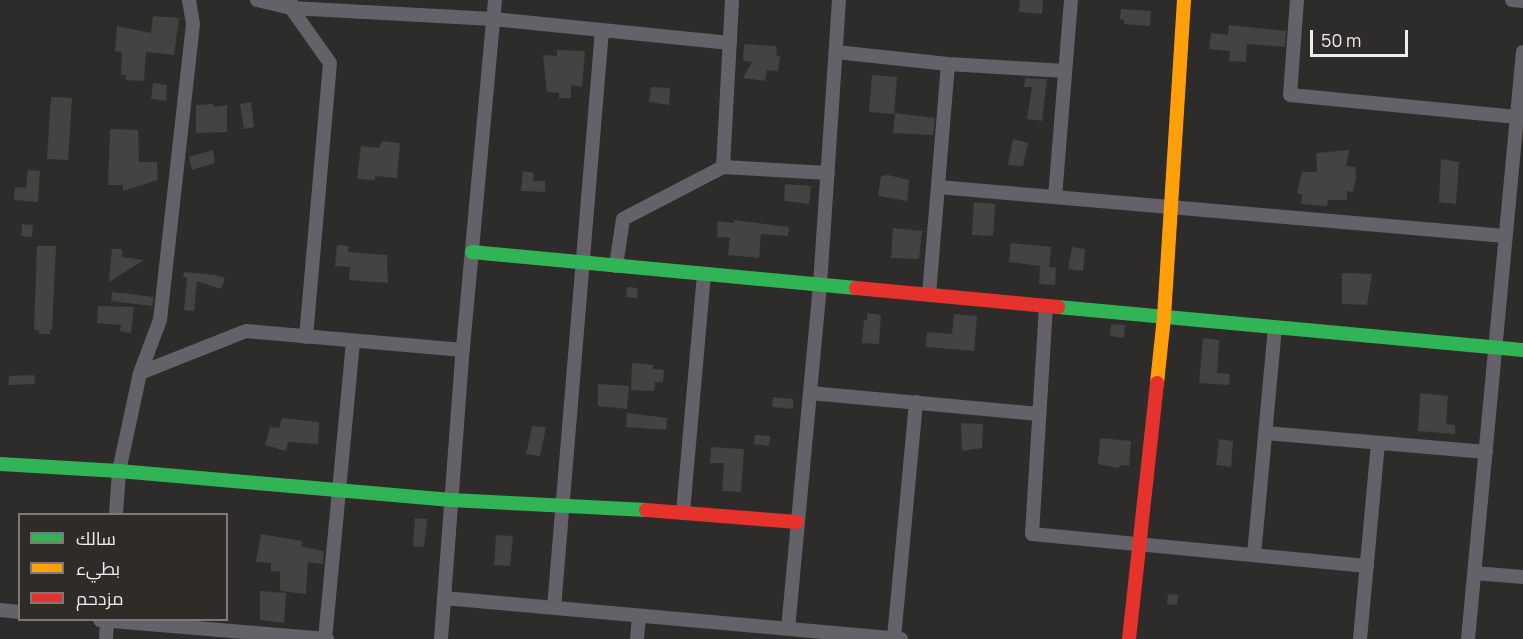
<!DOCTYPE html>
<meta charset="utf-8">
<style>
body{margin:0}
#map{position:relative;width:1523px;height:639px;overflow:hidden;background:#2e2c2a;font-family:Manrope,Cairo,sans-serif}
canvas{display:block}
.legend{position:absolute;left:18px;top:513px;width:210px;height:108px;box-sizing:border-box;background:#2f2b29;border:2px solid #7c7977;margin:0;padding:8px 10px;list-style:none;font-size:18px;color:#efedeb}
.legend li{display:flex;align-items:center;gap:12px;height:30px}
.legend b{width:30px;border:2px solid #7c7977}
.scale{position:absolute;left:1310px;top:30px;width:98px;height:27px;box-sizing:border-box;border:3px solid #efedeb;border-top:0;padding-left:8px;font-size:18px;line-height:21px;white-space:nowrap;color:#efedeb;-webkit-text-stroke:4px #2f2b29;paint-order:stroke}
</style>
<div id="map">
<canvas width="1523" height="639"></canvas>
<ul class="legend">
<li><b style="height:8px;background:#30b455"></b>سالك</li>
<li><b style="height:8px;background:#ff9f0a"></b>بطيء</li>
<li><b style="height:8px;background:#e5322d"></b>مزدحم</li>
</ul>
<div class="scale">50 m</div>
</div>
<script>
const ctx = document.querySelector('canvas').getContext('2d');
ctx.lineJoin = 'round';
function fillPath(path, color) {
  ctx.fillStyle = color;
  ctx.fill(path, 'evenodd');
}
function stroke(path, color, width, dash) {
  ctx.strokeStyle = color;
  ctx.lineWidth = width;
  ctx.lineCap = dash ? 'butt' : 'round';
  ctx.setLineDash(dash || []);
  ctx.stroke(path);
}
const building = new Path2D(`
 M 1020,0 L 1043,0 L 1042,14 L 1019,12 Z
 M 1121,9 L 1151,11 L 1150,26 L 1124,24 L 1124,20 L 1120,19 Z
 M 153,16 L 179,18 L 174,55 L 146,52 L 144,81 L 126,80 L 126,75 L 121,75 L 122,52 L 115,51 L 117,26 L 151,33 Z
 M 1229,25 L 1286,31 L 1285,47 L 1247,44 L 1246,62 L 1229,61 L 1230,51 L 1209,49 L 1211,33 L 1228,35 Z
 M 744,44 L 776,46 L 777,56 L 780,56 L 778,71 L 767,70 L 765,81 L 743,78 L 752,62 L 743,61 Z
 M 557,50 L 585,51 L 582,87 L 571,85 L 571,98 L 559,98 L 559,93 L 547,92 L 543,55 L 557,56 Z
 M 872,75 L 897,77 L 894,114 L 869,112 Z
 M 1025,78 L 1047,79 L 1042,121 L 1027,119 L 1032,87 L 1024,87 Z
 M 153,83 L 167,85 L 166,101 L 151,99 Z
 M 651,87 L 670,88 L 669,105 L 649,102 Z
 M 51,97 L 72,98 L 68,160 L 47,159 Z
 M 251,102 L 254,127 L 244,129 L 240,104 Z
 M 213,104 L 214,107 L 227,105 L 227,132 L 196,133 L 196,105 Z
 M 895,113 L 935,118 L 933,135 L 893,133 Z
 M 110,129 L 138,130 L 139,162 L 157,162 L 158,180 L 123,191 L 123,185 L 108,185 Z
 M 1013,139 L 1028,143 L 1023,166 L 1008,165 Z
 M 383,141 L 400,143 L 397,178 L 375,176 L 375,180 L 357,179 L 361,146 L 379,148 Z
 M 213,150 L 215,163 L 192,170 L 189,157 Z
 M 1349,150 L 1346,166 L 1355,167 L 1356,178 L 1353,192 L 1347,191 L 1347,200 L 1328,200 L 1327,206 L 1301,204 L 1302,195 L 1297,193 L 1302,172 L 1317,172 L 1316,153 Z
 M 1441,159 L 1459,162 L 1456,204 L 1439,202 Z
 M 28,170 L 40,171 L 38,202 L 14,200 L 15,187 L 26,188 Z
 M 523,171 L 534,173 L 533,181 L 545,181 L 545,192 L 521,191 Z
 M 888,175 L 909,180 L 907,201 L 878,196 L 881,176 Z
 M 785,184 L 811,186 L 809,204 L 784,201 Z
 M 974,202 L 995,204 L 993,236 L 972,235 Z
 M 734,220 L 789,227 L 788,236 L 761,234 L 759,258 L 728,255 L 730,238 L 717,237 L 718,221 L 734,223 Z
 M 22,224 L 33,225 L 32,237 L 21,236 Z
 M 893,228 L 922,231 L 919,259 L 891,258 Z
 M 1011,243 L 1051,247 L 1049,267 L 1056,268 L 1055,285 L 1039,284 L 1040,266 L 1009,262 Z
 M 337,245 L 349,246 L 348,252 L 387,255 L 388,283 L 349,280 L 350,267 L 335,266 Z
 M 37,246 L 56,246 L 52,330 L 50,330 L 50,334 L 39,334 L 39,330 L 34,330 Z
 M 1072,247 L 1085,249 L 1083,271 L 1068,269 Z
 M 112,249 L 122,249 L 122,257 L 144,260 L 109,282 Z
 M 184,272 L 216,275 L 225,278 L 221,289 L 197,281 L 194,311 L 184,310 L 187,278 L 183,277 Z
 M 1342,273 L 1372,274 L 1367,305 L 1342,304 Z
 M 627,287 L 638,288 L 637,298 L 626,297 Z
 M 112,292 L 154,297 L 152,306 L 111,301 Z
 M 98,306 L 134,307 L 131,333 L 120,331 L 121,325 L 97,323 Z
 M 867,313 L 881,315 L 879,344 L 862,343 L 864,320 L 867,320 Z
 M 954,314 L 977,316 L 974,351 L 926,347 L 927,332 L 952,334 Z
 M 1111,324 L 1125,325 L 1124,338 L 1110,336 Z
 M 1203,338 L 1219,340 L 1217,373 L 1230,374 L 1229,385 L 1199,383 Z
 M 632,363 L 653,365 L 653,369 L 664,370 L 663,382 L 655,382 L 654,391 L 631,390 Z
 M 34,375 L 35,384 L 8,385 L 9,376 Z
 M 598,384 L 629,386 L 627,409 L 598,406 Z
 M 1420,393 L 1448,396 L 1446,424 L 1455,425 L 1455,434 L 1418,431 Z
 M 773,397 L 793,399 L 793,409 L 772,407 Z
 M 627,413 L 667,418 L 666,430 L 626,427 Z
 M 282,418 L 319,422 L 318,444 L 288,442 L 286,451 L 265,445 L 270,427 L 279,428 Z
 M 961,423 L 983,424 L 982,448 L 962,451 Z
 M 532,426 L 546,427 L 540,456 L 526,454 Z
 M 755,435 L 770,436 L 769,446 L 754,444 Z
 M 1100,438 L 1131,441 L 1129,466 L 1120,465 L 1119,468 L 1098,464 Z
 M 1219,439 L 1233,441 L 1231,467 L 1216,465 Z
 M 711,447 L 744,449 L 741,492 L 722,491 L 724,463 L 710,463 Z
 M 415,518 L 427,519 L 424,547 L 413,546 Z
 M 261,534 L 302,541 L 302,547 L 324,551 L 323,564 L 308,562 L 306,594 L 280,591 L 280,572 L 271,571 L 271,563 L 256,562 Z
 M 496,535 L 513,536 L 510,566 L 494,565 Z
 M 260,591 L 286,593 L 284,623 L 260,620 Z
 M 1168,594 L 1178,595 L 1177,605 L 1167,604 Z`);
const street = new Path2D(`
 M 257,0 L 291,8 L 493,19 L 730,43
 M 1297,0 L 1290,95 L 1517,117
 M 1512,0 L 1523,1
 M 291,2 L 291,8 L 330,63 L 306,337
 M 836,52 L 948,64 L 1065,71
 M 723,167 L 732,0
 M 938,187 L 1505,236
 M 1055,197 L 1071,0
 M 616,266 L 623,219 L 723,167 L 828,173
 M 929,295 L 948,64
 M 1046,306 L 1032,534 L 1367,566
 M 140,373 L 246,331 L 463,350
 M 810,393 L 1039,414
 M 1266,433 L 1486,452
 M 683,512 L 704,274
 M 116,514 L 119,471 L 140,373 L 160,320 L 193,24 L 189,0
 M 1254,555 L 1275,327
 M 1475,573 L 1523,577
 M 444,598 L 901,639
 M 554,608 L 602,30
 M 0,610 L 20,612
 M 100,620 L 327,639
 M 788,629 L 820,285 L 839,0
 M 894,638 L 916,402
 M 106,639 L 107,620
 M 325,639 L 353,342
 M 441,639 L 462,358 L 495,0
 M 637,639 L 639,616
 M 1360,639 L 1378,443
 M 1468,639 L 1523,52`);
const fast = new Path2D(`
 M 472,252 L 856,288
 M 1058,307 L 1523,350
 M 0,464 L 119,471 L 451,500 L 646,510`);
const slow = new Path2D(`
 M 1157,383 L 1164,317 L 1184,0`);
const jam = new Path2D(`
 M 856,288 L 1058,307
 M 646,510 L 797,522
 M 1129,639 L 1157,383`);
fillPath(building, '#444242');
stroke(street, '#656169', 14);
stroke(fast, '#30b455', 14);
stroke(slow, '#ff9f0a', 14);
stroke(jam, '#e5322d', 14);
</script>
